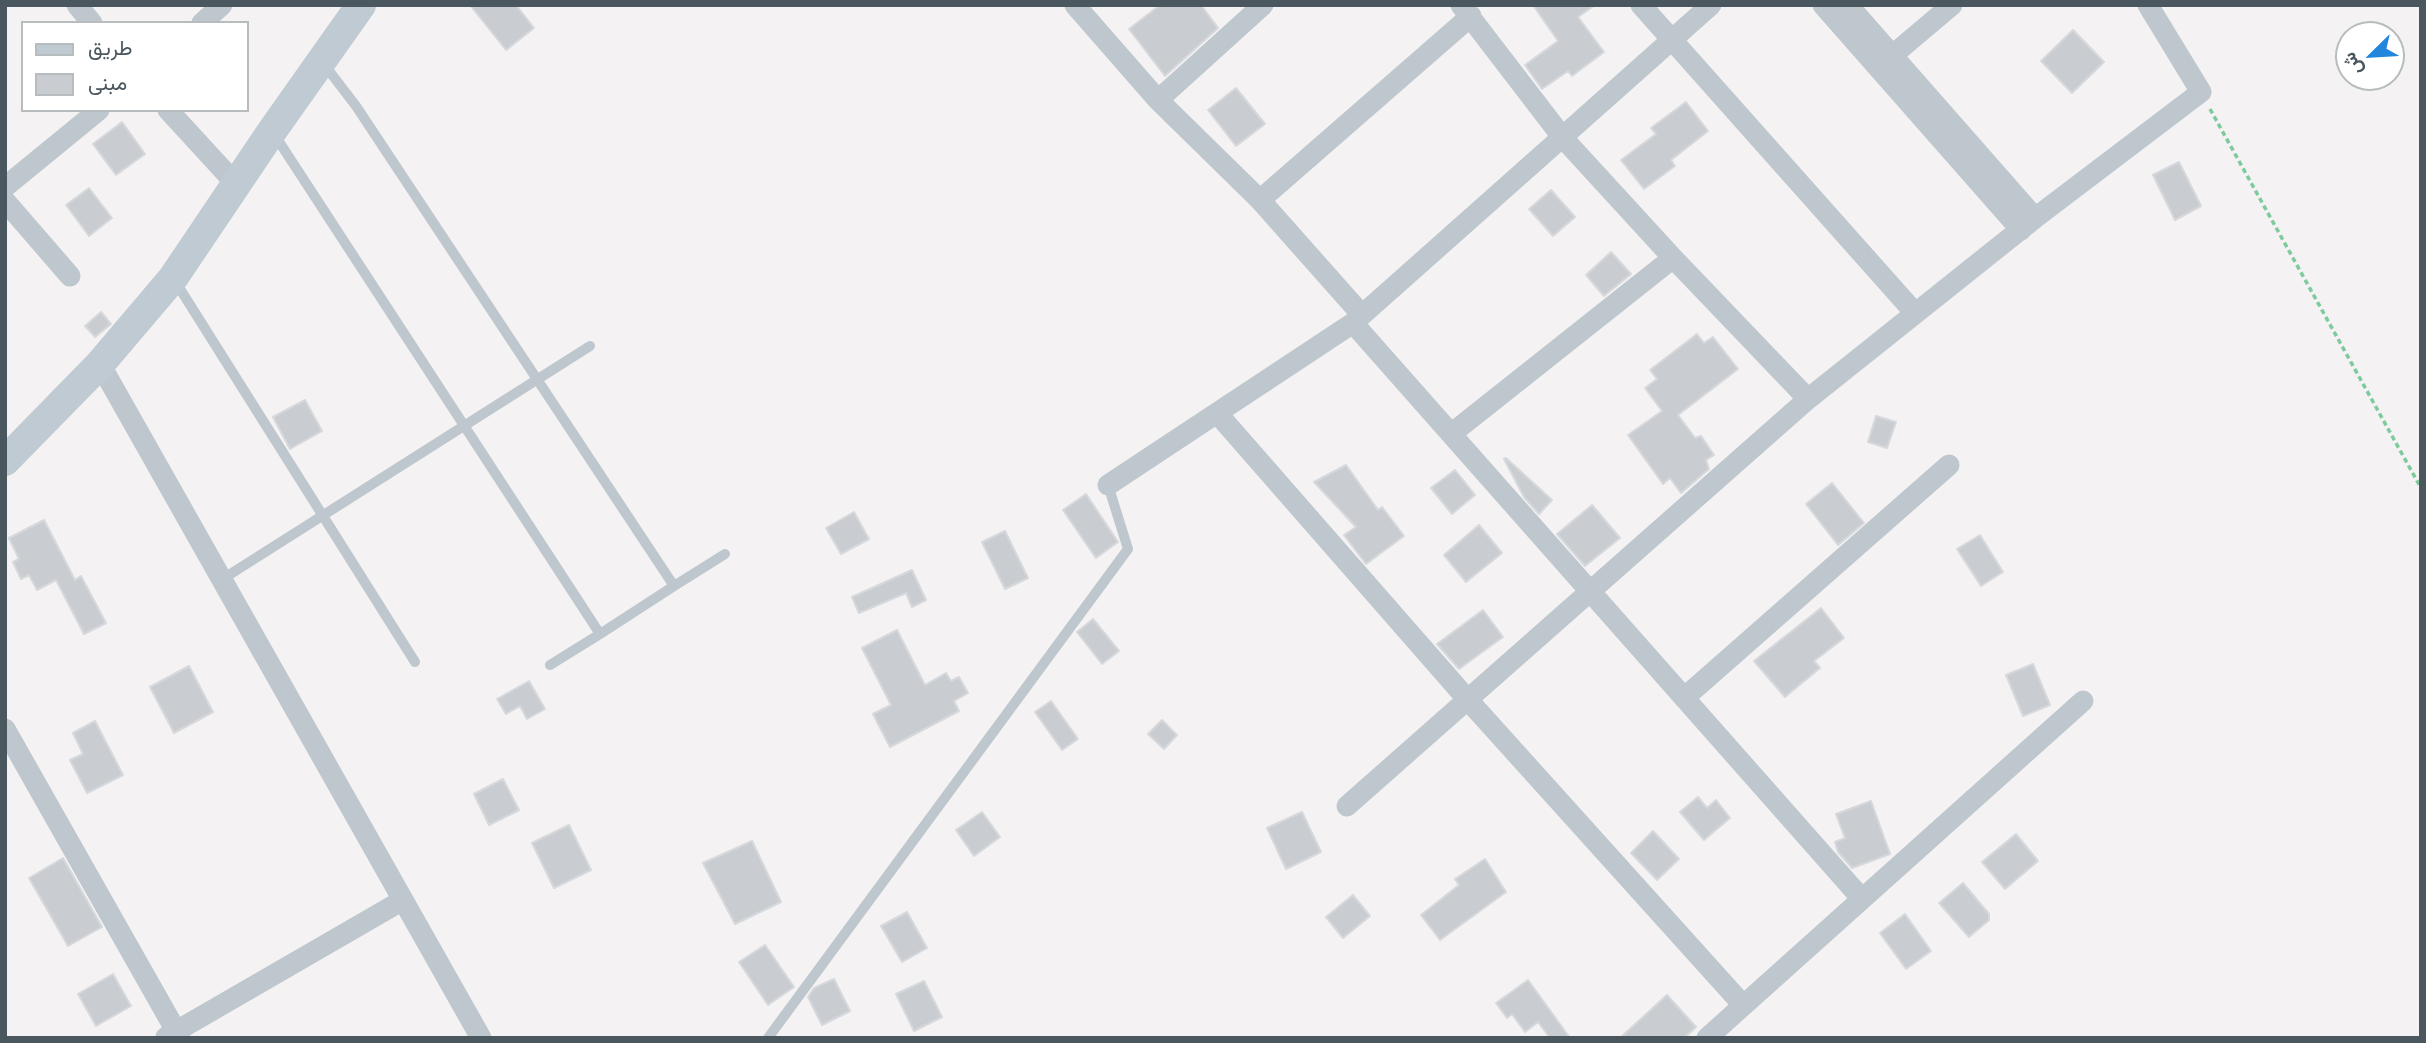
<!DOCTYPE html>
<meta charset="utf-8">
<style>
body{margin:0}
#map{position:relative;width:2426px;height:1043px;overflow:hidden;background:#f4f2f2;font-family:Figtree,Vazirmatn,sans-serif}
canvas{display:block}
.frame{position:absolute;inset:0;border:7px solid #4a575e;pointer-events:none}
.legend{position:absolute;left:21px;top:21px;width:228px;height:91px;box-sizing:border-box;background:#fff;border:2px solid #b7bcbf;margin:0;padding:9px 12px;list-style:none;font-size:21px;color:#4a575e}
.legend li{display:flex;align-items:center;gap:14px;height:35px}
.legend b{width:35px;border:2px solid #b7bcbf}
.north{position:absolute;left:2335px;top:21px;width:70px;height:70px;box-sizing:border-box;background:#fff;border:2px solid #b7bcbf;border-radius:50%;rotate:246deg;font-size:19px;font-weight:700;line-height:28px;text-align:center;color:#4a575e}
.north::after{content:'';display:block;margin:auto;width:24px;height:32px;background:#2386dd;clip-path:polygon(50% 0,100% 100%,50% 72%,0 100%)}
</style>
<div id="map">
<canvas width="2426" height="1043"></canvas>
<div class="frame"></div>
<ul class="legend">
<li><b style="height:9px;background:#bfcad2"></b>طريق</li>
<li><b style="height:19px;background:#c9cdd1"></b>مبنى</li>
</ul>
<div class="north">ش</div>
</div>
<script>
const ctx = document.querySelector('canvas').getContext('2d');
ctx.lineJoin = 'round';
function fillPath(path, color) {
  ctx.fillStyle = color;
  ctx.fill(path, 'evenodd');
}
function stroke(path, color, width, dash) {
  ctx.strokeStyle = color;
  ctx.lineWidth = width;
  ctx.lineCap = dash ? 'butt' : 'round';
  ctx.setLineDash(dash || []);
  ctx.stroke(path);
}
const building = new Path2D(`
 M 470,5 L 516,5 L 534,28 L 506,50 Z
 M 1160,5 L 1201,5 L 1218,28 L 1165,76 L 1129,29 Z
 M 1533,5 L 1595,5 L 1578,17 L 1604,52 L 1572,76 L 1568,71 L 1542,89 L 1525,65 L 1558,41 Z
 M 2073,30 L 2104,62 L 2072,93 L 2041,61 Z
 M 1236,88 L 1265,124 L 1236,146 L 1208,110 Z
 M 1686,102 L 1708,131 L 1671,160 L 1675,166 L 1644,189 L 1621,160 L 1656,134 L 1651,128 Z
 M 122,122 L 145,154 L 116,175 L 93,144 Z
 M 2179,162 L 2201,206 L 2175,220 L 2153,175 Z
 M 89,188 L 112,218 L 89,236 L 66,205 Z
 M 1551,190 L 1575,217 L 1553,236 L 1529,209 Z
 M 1611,252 L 1631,274 L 1604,296 L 1586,275 Z
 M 101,312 L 111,324 L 95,337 L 85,326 Z
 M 1697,334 L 1704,343 L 1713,337 L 1738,369 L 1678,415 L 1695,438 L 1701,436 L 1714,455 L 1706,460 L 1709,469 L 1681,493 L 1670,478 L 1663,484 L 1628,435 L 1662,411 L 1645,388 L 1657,379 L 1650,370 Z
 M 305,400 L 322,431 L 290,449 L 273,417 Z
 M 1876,416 L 1896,422 L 1887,448 L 1868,442 Z
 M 1506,458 L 1552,500 L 1539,514 L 1524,497 L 1504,459 Z
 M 1346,465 L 1378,510 L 1382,507 L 1404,536 L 1366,564 L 1344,535 L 1356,527 L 1314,482 Z
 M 1455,470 L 1475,495 L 1452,514 L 1431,488 Z
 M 1832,483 L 1864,523 L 1838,545 L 1806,504 Z
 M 1086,494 L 1118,542 L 1096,558 L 1063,510 Z
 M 1592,505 L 1620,538 L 1585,566 L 1557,534 Z
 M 854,512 L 869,539 L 841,554 L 826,528 Z
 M 44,520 L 75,580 L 81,576 L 106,623 L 84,634 L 56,580 L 37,590 L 29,575 L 21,579 L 13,562 L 19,559 L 9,538 Z
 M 1479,525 L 1502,553 L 1466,582 L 1444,555 Z
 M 1005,531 L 1028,578 L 1005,589 L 982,542 Z
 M 1980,535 L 2003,572 L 1981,586 L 1957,549 Z
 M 912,570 L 926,600 L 912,607 L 906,593 L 859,613 L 852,597 Z
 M 1821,608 L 1844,638 L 1814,661 L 1820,668 L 1785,697 L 1754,661 Z
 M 1483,610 L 1503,637 L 1459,669 L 1437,644 Z
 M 1093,619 L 1119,651 L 1102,664 L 1077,632 Z
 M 897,630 L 925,685 L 946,673 L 951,681 L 959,677 L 968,693 L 954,701 L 959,711 L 890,747 L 873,714 L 891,705 L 862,648 Z
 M 2033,664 L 2050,705 L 2023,716 L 2006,675 Z
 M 189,666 L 213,712 L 174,733 L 150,687 Z
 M 529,681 L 545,709 L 527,719 L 520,706 L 506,714 L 497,699 Z
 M 1051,701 L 1078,739 L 1062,750 L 1035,712 Z
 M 1162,720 L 1177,735 L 1164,749 L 1148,734 Z
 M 95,721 L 123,775 L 87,793 L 70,760 L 83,754 L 73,733 Z
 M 503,779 L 519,810 L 489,825 L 474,794 Z
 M 1698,797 L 1707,808 L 1716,800 L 1730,818 L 1704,840 L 1680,812 Z
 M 1871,801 L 1890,854 L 1852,868 L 1838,852 L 1835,842 L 1845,838 L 1836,814 Z
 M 982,812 L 1000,837 L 974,856 L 956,830 Z
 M 1302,812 L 1321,852 L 1286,869 L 1267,828 Z
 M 569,825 L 591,870 L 554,888 L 532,843 Z
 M 1653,831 L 1679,859 L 1657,880 L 1631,853 Z
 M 2016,834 L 2038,861 L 2005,889 L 1982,862 Z
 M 752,841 L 781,902 L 735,924 L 703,863 Z
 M 63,858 L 102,927 L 68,946 L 29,878 Z
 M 1485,859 L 1506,892 L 1440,940 L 1421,915 L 1459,885 L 1455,879 Z
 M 1963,883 L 1989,914 L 1989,920 L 1969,937 L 1939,903 Z
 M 1353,895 L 1370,916 L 1343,938 L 1326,917 Z
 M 907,912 L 927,948 L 902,962 L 881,926 Z
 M 1905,914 L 1931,951 L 1906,969 L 1880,933 Z
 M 765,945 L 794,987 L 768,1005 L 739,962 Z
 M 113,974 L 131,1006 L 96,1026 L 78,994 Z
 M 834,979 L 850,1011 L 822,1025 L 808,997 L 814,988 Z
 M 1528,980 L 1570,1038 L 1550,1038 L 1538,1022 L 1525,1032 L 1512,1014 L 1507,1018 L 1496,1003 Z
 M 924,981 L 942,1017 L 914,1031 L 896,994 Z
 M 1667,995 L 1696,1027 L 1684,1038 L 1620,1038 Z`);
const path = new Path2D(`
 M 2210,109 L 2421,488`);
const lane = new Path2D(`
 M 274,134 L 600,634 L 674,586 L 356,106 L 323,63
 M 175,281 L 415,662
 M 221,580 L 590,346
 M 674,586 L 725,554
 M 550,665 L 600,634
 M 768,1038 L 1128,549 L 1108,485`);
const street = new Path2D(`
 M 77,5 L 92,23
 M 1075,5 L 1158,100 L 1260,200 L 1362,315
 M 1461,5 L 1563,138 L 1673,258 L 1808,399
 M 1641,5 L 1915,313
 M 1823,5 L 2021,230
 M 1848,5 L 2035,218
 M 202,23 L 222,5
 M 1881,65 L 1952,5
 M 1158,100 L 1263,5
 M 168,110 L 236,184
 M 5,187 L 99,110
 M 1260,200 L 1471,16
 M 5,201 L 70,276
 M 1353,323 L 1862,899
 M 100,364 L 481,1038
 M 1217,413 L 1468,700 L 1743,1005
 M 1451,434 L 1673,258
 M 1108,485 L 1353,323 L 1711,5
 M 1684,698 L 1949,465
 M 5,729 L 180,1038
 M 1347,806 L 1808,399 L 2035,218 L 2201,92 L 2148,5
 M 166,1037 L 403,900
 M 1707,1038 L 2083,701`);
const secondary = new Path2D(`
 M 5,461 L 100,364 L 173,278 L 272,131 L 361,5`);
fillPath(building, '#c9cdd1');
stroke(building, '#d6d8dc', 2);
stroke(path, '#7dcb9d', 3.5, [5, 3.5]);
stroke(lane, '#bec7cd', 10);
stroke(street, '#bec7cd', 21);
stroke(secondary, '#bfcad2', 30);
</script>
